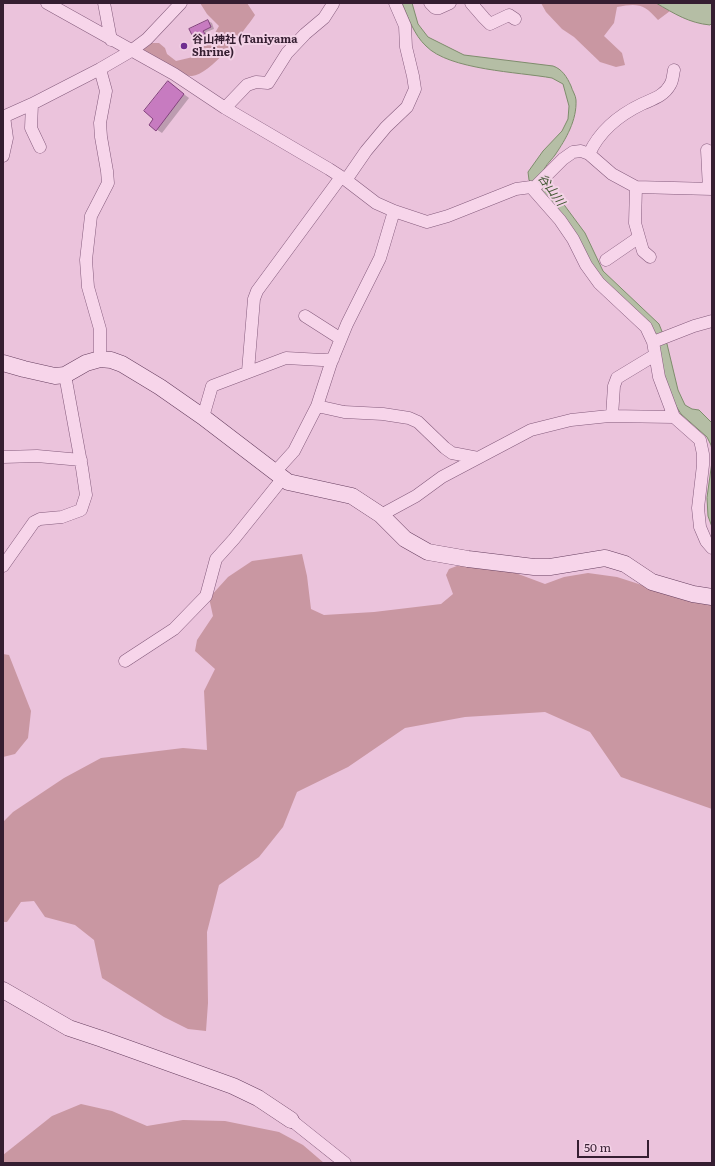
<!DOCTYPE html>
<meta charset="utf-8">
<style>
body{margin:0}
#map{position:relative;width:715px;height:1166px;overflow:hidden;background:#ebc3dc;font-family:Literata,serif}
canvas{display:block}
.frame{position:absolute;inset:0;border:4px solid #351e31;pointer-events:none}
.scale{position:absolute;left:577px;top:1140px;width:72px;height:18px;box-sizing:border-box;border:2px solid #351e31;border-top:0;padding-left:5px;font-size:12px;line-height:14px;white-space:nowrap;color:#351e31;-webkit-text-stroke:3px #f3d2e6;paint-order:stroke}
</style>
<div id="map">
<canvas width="715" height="1166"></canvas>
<div class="frame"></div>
<div class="scale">50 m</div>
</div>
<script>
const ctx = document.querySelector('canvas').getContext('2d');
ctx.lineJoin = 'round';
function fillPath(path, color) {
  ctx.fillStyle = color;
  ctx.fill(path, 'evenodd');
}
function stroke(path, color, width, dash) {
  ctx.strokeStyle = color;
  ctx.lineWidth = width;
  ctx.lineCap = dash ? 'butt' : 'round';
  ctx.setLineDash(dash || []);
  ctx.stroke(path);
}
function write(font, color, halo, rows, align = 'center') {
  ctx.font = font + ' Literata,"Noto Sans JP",serif';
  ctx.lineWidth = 4;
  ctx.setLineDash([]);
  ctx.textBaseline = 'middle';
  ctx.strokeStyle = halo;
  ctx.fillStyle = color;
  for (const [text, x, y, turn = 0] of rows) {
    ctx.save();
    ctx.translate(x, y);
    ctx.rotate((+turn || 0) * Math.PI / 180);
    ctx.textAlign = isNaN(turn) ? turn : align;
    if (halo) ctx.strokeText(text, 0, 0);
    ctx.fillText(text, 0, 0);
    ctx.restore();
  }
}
const green = new Path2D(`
 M 200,3 L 247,3 L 255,15 C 245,30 210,75 192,76 C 180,77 151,58 140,51 L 151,43 L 159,43 L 165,48 L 167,54 L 176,61 L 193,57 L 212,38 L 219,26 L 207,14 Z
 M 541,3 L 656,3 L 670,11 L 658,20 C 644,4 638,3 617,7 L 614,23 L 604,36 L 622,53 L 625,65 L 616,67 L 600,62 L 574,37 L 562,29 L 546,12 Z
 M 302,554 L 307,576 L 311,609 L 324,615 L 374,612 L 441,604 L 453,594 L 446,575 L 449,569 L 462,564 L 513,572 L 545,584 L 564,577 L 588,573 L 617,577 L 648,587 L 712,602 L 712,809 L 621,777 L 590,732 L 545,712 L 465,717 L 405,728 L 348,767 L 297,792 L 283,827 L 259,857 L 219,885 L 207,932 L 208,1003 L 206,1031 L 188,1029 L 164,1017 L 102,978 L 94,940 L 75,925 L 45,917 L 34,901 L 21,902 L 7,922 L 3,922 L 3,822 L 13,812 L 64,778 L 101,758 L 183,748 L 207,750 L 204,691 L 215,669 L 195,651 L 197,640 L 213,616 L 209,598 L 228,577 L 252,561 Z
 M 3,654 L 9,655 L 31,711 L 28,738 L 15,754 L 3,757 Z
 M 81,1104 L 112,1111 L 147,1126 L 183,1120 L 225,1121 L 279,1132 L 303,1145 L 324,1163 L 3,1163 L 3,1155 L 52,1116 Z`);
const water = new Path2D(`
 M 402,3 L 412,3 L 418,24 L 428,37 L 464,55 L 553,66 C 562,69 567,77 571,86 C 572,90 576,96 576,100 C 577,120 566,139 555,155 C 550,162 544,166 542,175 L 585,233 L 603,271 L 659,324 L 667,344 L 678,390 L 685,405 L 692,409 L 699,410 L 712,423 L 712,450 L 711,445 L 707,437 L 681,414 L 673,401 L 663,373 L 658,349 L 613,293 L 539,191 L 529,180 L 528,172 L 543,151 L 562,131 L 568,119 L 569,106 L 563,84 L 552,78 C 519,72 449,70 426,46 C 414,35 408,17 402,3 Z
 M 656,3 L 712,3 L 712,23 L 710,25 C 689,23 675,14 656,3 Z
 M 712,462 L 712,527 L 708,516 L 707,498 Z`);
const shadow = new Path2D(`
 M 208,21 L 212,23 L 214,29 L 206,32 L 207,36 L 198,40 L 195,38 Z
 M 173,86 L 189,98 L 162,133 L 150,125 Z`);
const building = new Path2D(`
 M 208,20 L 211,27 L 203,31 L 205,34 L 194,39 L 189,29 Z
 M 168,81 L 184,94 L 156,131 L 149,125 L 153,119 L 144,111 Z`);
const street = new Path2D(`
 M 47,3 L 174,74 L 225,108 L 329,169 L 346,180 L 376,203 L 394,211 L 427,222 L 448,216 L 516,189 L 531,187 L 560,220 L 573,239 L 586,265 L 599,283 L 646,327 L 653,342 L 659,377 L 674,417 L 700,440 L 703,454 L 703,465 L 698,508 L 700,527 L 706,541 L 712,548
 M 104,3 L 111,40
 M 430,3 L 435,8 L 439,8 L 450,3
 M 471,3 L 484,18 L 490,24 L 509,15 L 515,19
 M 32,104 L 31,128 L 40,147
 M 225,108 L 247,85 L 256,82 L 268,83 L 287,53 L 305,34 L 324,18 L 333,4
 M 3,117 L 32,104 L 100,69 L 131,51 L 147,39 L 181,3
 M 707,150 L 709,189
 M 589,154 C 600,130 619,115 642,104 C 653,99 664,96 670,85 C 673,81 673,74 674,70
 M 3,156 L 7,138 L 4,116
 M 346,180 L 366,151 L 386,127 L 407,107 L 415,89 L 413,76 L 406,47 L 405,26 L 395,3
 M 636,187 L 635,223 L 643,251 L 650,257
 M 533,189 L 563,159 L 573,152 L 581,151 L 589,154 L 612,174 L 636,187 L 712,189
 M 606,260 L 638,238
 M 305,316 L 341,339
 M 653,342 L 694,326 L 712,321
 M 100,359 L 100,329 L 88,287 L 86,260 L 91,216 L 108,183 L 107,171 L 101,137 L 100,123 L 106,91 L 100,69
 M 248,371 L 254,299 L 257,291 L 341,177
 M 317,406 L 344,412 L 383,414 L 409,418 L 418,422 L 445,448 L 452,453 L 478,458
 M 612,416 L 614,386 L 617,378 L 655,355
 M 203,417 L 212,386 L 286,358 L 322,360 L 333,359
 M 3,457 L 37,456 L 81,460
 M 275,472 L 294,451 L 317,406 L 331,363 L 347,324 L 380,258 L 394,211
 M 381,515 L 416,496 L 442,477 L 531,430 L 571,420 L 609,416 L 674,417
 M 3,566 L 34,522 L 40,519 L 62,517 L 81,510 L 86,495 L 82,468 L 65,375
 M 125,661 L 174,629 L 206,596 L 216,559 L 234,539 L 283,478
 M 291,1120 L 345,1163`);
const secondary = new Path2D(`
 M 3,363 L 24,369 L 55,376 L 65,375 L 86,363 L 100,359 L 111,360 L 122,364 L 160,387 L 203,417 L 288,482 L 352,496 L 381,515 L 405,539 L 428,552 L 468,559 L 534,567 L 550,567 L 605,558 L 625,564 L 652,582 L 693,594 L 712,597
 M 3,990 L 69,1028 L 102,1039 L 233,1086 L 258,1098 L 291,1120`);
const markers = [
 [184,46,4,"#6f2e90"]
];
const poiNames = [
 ["谷山神社 (Taniyama",192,40],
 ["Shrine)",192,53]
];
const waterNames = [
 ["谷山川",551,190,54]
];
fillPath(green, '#c997a2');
fillPath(water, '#b5bea5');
stroke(water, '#7e8c6c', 1);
fillPath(shadow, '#0003');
fillPath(building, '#c77bc0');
stroke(building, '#82427d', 1);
stroke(street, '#845b7c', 13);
stroke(secondary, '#663e5f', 17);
stroke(street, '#f7d5ea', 12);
stroke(secondary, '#f7d5ea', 16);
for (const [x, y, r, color] of markers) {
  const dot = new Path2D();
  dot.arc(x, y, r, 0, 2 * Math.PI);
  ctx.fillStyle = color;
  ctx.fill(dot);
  stroke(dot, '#f3d2e6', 1.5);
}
write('bold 11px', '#351e31', '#f3d2e6', poiNames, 'left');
write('italic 12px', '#3d542e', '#f3d2e6', waterNames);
</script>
